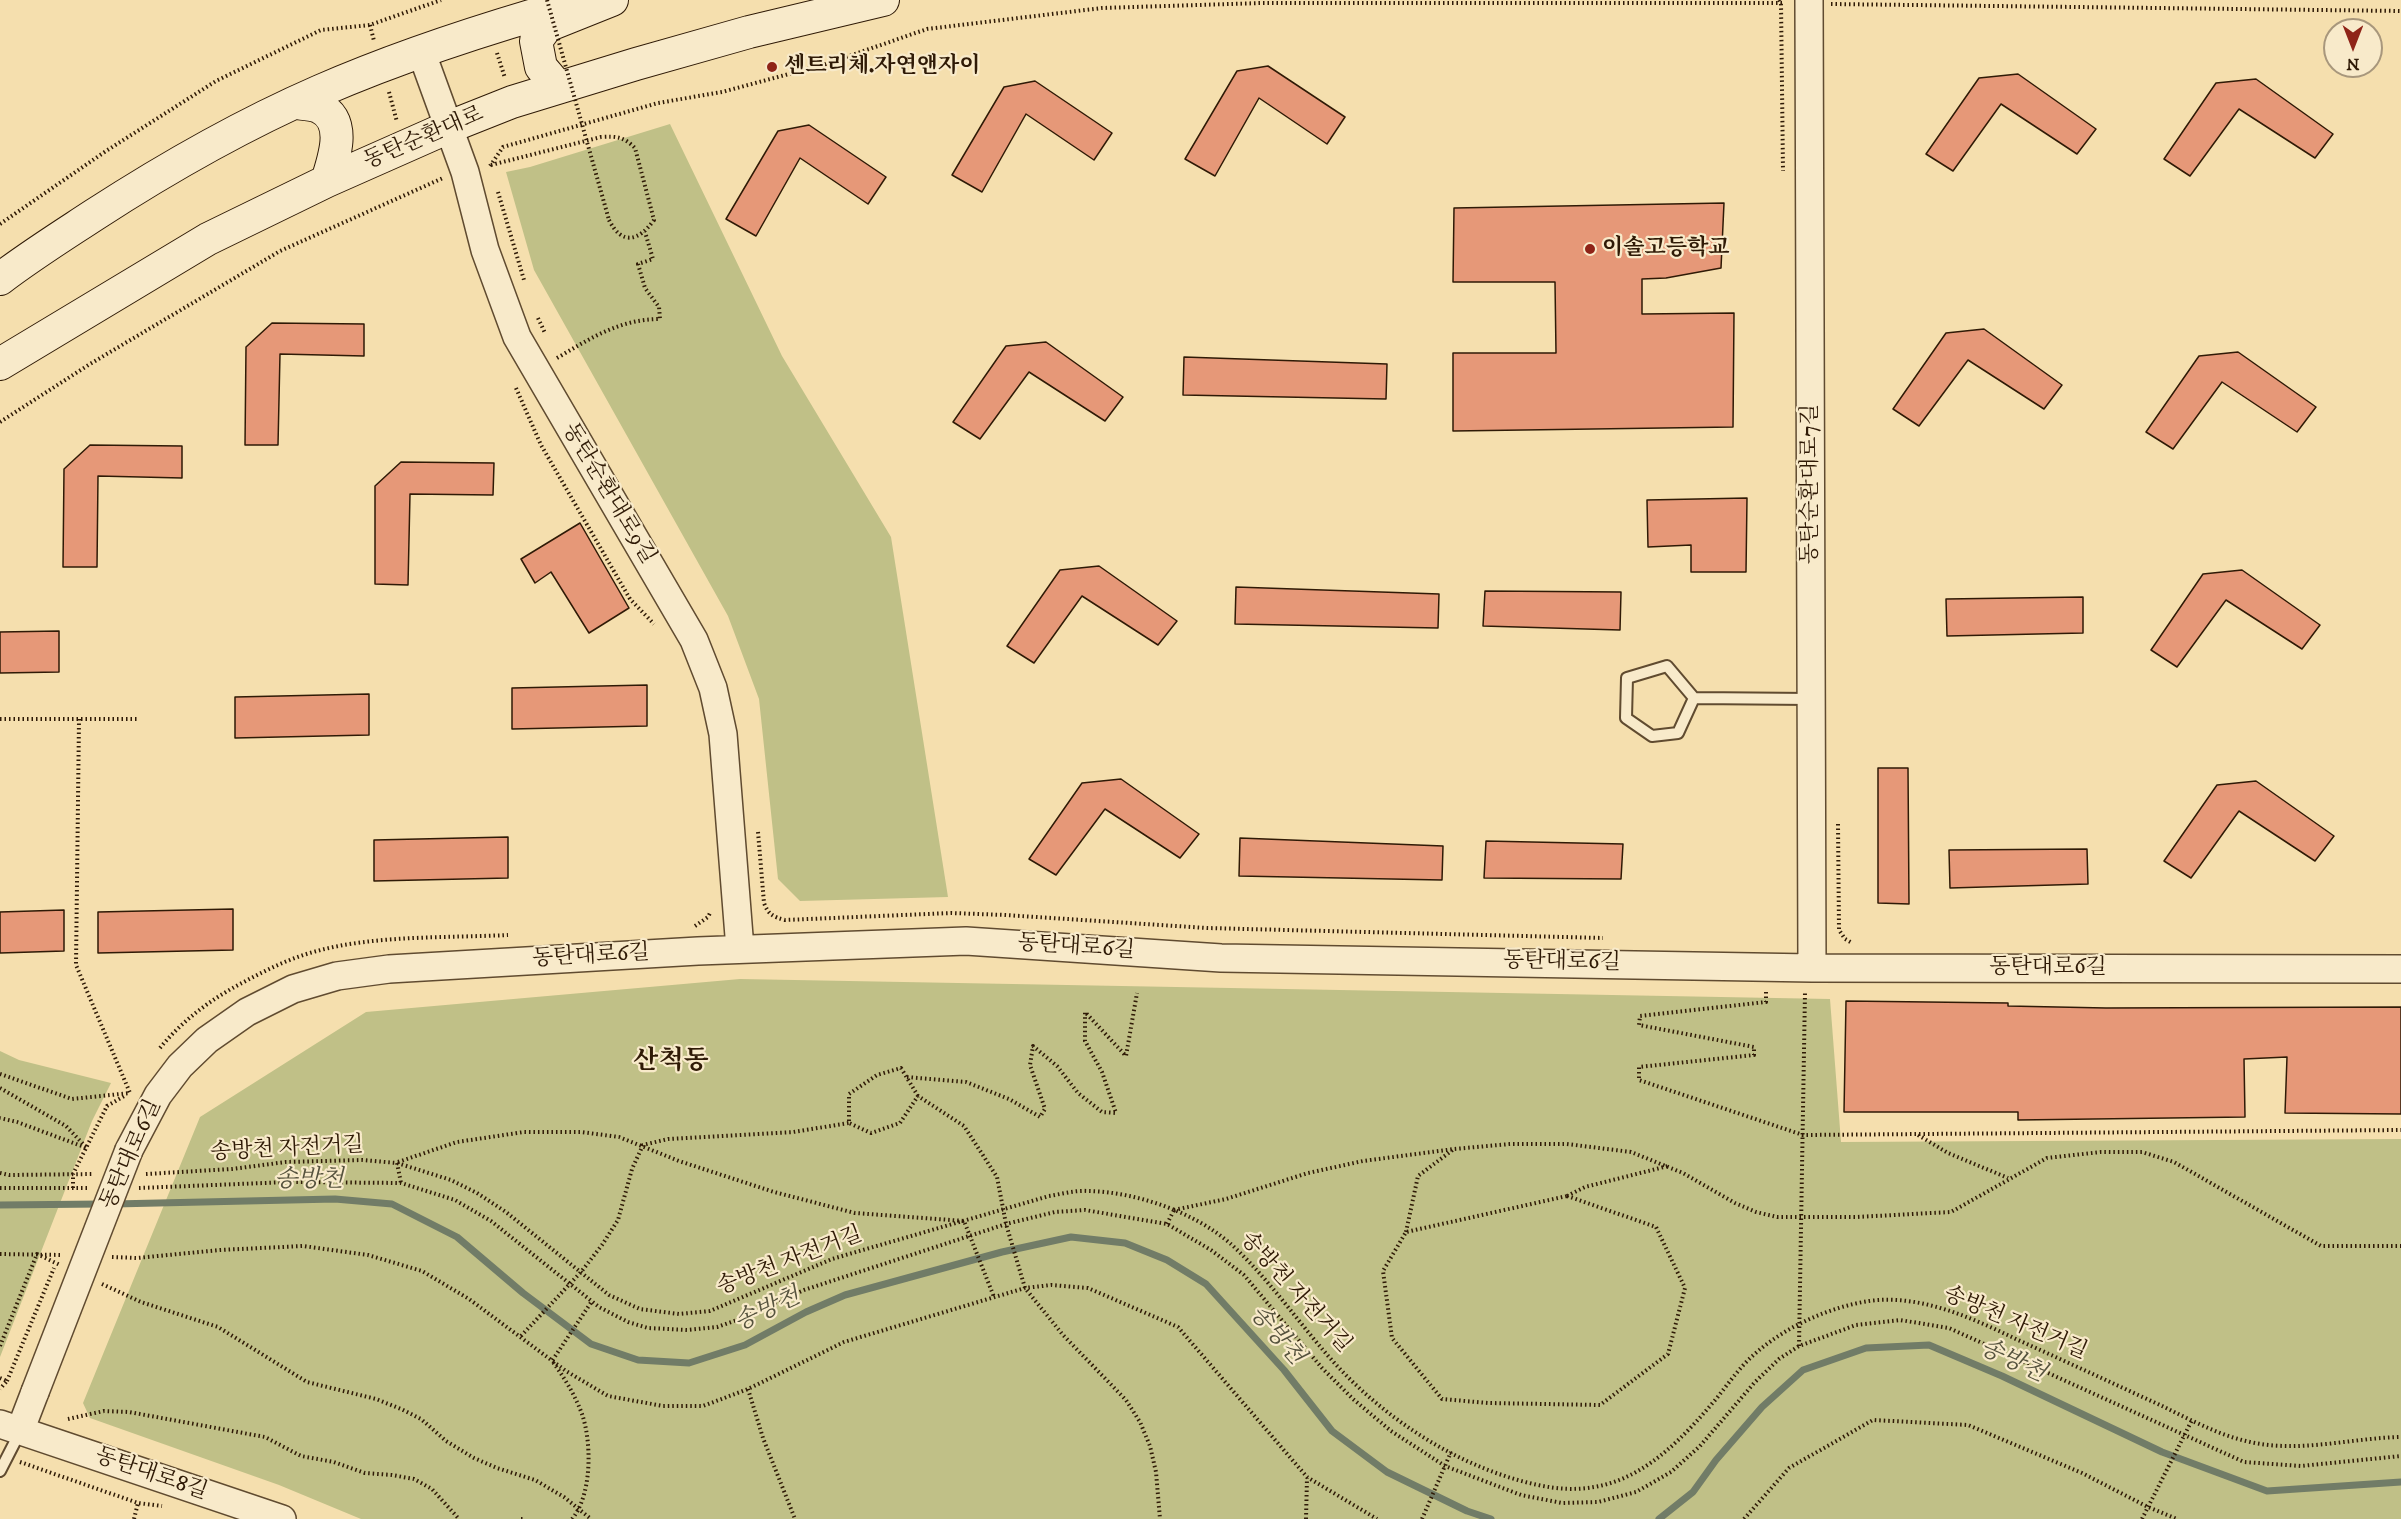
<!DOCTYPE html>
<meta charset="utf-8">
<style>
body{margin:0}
#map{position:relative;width:2401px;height:1519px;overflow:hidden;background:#f5dfae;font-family:"IM FELL DW Pica",serif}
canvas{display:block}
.north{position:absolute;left:2323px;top:18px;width:60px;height:60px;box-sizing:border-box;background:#f8eaca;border:2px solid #a8977c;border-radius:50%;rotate:180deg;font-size:16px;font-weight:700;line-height:24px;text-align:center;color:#2f1a06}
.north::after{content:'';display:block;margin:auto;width:21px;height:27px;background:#8f2418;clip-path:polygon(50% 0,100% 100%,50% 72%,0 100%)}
</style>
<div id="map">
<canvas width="2401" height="1519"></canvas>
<div class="north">N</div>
</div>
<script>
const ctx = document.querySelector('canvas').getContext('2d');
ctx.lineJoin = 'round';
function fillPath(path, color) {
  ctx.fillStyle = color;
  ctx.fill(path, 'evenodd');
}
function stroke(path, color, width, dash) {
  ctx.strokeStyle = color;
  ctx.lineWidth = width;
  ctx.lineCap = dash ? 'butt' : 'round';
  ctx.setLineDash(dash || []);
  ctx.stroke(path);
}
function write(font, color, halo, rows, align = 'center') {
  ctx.font = font + ' "IM FELL DW Pica","Noto Serif KR",serif';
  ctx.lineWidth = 4.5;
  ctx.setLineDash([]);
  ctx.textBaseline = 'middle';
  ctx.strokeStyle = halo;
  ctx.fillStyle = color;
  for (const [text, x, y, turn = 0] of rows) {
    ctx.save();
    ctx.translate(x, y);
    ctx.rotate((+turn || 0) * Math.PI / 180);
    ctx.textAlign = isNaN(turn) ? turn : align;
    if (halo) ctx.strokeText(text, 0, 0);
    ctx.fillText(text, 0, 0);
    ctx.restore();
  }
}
const green = new Path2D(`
 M 670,124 L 782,356 L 891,537 L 948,897 L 800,901 L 778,879 L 759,699 L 728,616 L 534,270 L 506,172 L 530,167 Z
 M 740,979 L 1830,999 L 1841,1142 L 2401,1139 L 2401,1519 L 361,1519 L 279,1485 L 90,1418 L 83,1403 L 200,1117 L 366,1012 Z
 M 0,1051 L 19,1060 L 111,1083 L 92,1121 L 0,1357 Z`);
const stream = new Path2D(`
 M 114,1204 L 335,1199 L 392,1204 L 457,1237 L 523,1293 L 591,1344 L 638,1360 L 689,1363 L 745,1345 L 806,1312 L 845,1295 L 1002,1252 L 1071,1237 L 1125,1243 L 1167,1260 L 1206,1284 L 1284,1370 L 1332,1431 L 1387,1472 L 1467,1511 L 1491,1519
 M 0,1205 L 102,1204
 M 1659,1519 L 1693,1492 L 1716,1460 L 1762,1407 L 1803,1370 L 1866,1348 L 1929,1345 L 2002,1376 L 2162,1452 L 2267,1491 L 2401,1482`);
const building = new Path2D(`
 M 1268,66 L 1345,117 L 1327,144 L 1259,98 L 1215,176 L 1185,159 L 1237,71 Z
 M 2018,74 L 2096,129 L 2077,154 L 2001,104 L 1953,171 L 1926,154 L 1979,78 Z
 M 2256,79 L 2333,134 L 2315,158 L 2239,109 L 2190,176 L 2164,159 L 2216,83 Z
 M 1035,81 L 1112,133 L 1094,160 L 1026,114 L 982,192 L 952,175 L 1004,87 Z
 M 809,125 L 886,177 L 868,204 L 800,158 L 756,236 L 726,219 L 778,131 Z
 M 1724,203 L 1721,268 L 1666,278 L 1642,279 L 1642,314 L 1734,313 L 1733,427 L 1453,431 L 1453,353 L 1556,353 L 1555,282 L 1453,282 L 1454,208 Z
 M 272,323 L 364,324 L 364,356 L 280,354 L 278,445 L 245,445 L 246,347 Z
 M 1984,329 L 2062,385 L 2044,409 L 1968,360 L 1919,426 L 1893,409 L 1946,333 Z
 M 1046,342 L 1123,397 L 1105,421 L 1029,372 L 980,439 L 953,422 L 1006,346 Z
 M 2238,352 L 2316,407 L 2297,432 L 2222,382 L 2173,449 L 2146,432 L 2199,356 Z
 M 1184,357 L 1387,364 L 1386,399 L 1183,395 Z
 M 90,445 L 182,446 L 182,478 L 98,476 L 97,567 L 63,567 L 64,469 Z
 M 401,462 L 494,463 L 493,495 L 410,494 L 408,585 L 375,584 L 375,486 Z
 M 1747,498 L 1746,572 L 1691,572 L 1691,545 L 1648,547 L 1647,500 Z
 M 580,523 L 629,608 L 589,633 L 551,572 L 535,583 L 521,559 Z
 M 1099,566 L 1177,621 L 1158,645 L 1082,596 L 1034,663 L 1007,646 L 1060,570 Z
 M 2242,570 L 2320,625 L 2302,649 L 2226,600 L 2177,667 L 2151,650 L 2203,574 Z
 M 1236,587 L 1439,594 L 1438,628 L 1235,624 Z
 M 1485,591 L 1621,592 L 1620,630 L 1483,626 Z
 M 2083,597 L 2083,633 L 1947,636 L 1946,599 Z
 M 59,631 L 59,672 L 0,673 L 0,632 Z
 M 647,685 L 647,726 L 512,729 L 512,688 Z
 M 369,694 L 369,735 L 235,738 L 235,697 Z
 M 1878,768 L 1908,768 L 1909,904 L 1878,903 Z
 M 1121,779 L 1199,834 L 1180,858 L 1105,809 L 1056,875 L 1029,859 L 1082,783 Z
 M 2256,781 L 2334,836 L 2315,861 L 2239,811 L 2191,878 L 2164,861 L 2217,785 Z
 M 508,837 L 508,878 L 374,881 L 374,840 Z
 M 1240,838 L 1443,846 L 1442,880 L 1239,876 Z
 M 1486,841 L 1623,844 L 1621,879 L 1484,878 Z
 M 2087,849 L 2088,884 L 1950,888 L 1949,850 Z
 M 233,909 L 233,950 L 98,953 L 98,912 Z
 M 64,910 L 64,951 L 0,953 L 0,912 Z
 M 1846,1001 L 2008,1003 L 2008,1006 L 2106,1008 L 2401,1007 L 2401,1114 L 2285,1113 L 2287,1057 L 2244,1059 L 2245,1117 L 2018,1120 L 2018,1112 L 1844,1112 Z`);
const path = new Path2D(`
 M 1779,0 L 1781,3 L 1783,171
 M 1831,4 L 2401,11
 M 370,25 L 374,41
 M 497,53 L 505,78
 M 389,92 L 397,122
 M 491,165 L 601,137 C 617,136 624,137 635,148 L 654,220 C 639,241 622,246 609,220
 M 490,166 L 503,147 L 658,103 L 722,92 L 826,64 L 927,29 L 1102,8 L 1262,3 L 1782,3
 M 498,192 L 524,280
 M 0,224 L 106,151 L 216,81 L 321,30 L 370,25 L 441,0
 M 538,318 L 545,333
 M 557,358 C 591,338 620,319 660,319 L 659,307 L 645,288 L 638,264 L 653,259 L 645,232
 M 516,388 L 541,445 L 630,599 L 654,624
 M 0,422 L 90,364 L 280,251 L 443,178
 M 0,719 L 139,719
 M 79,719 L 76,965 L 130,1093
 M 1838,824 L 1839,930 L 1845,939 L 1852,943
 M 758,832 L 764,903 C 768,914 773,917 785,920 L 951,913 L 1005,915 L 1207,928 L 1603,938
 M 695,926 L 708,917 L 711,911
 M 1766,992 L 1766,1002 L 1640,1016 L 1639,1025 L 1754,1047 L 1754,1055 L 1639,1067 L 1639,1080 L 1803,1135 L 2401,1130
 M 160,1048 C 182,1021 211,999 242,983 C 266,970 290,958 317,951 C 375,935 448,938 508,935
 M 0,1074 L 72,1099 L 130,1093
 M 907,1077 L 966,1082 L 1009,1099 L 1040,1117 L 1045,1109 L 1030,1065 L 1033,1046 L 1057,1066 L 1078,1093 L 1102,1112 L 1116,1113 L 1102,1072 L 1085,1041 L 1085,1012 L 1126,1056 L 1137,993
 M 0,1088 L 66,1126 L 87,1148 L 17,1122 L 0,1118
 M 918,1096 L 901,1068 L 877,1075 L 849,1094 L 849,1123 L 871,1133 L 900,1123 L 918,1096 L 964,1126 L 997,1177 L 1006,1224 L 1025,1288 L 1063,1335 L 1126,1400 L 1140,1422 L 1150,1446 L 1156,1472 L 1160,1519
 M 1918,1135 L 1948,1153 L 2008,1178
 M 398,1162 L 457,1142 L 524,1132 L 581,1132 L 619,1137 L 679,1161 L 774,1192 L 855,1213 L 964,1221 L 994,1297
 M 397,1163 L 401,1183
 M 0,1173 L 9,1175 L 94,1174
 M 146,1174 L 232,1169 L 286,1162 L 362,1160 L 397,1163 L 451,1180 L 477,1193 L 506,1212 L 609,1295 L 640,1309 L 679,1314 L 710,1311 L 832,1259 L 1049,1196 C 1062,1194 1075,1190 1088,1191 C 1136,1192 1195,1212 1232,1245 C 1272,1282 1302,1328 1339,1368 C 1392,1424 1463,1469 1538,1485 C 1619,1503 1668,1456 1716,1399 C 1729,1383 1741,1365 1757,1352 C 1787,1326 1830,1307 1869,1301 C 1921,1294 1972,1318 2018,1340 C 2065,1361 2112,1383 2160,1405 C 2187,1418 2216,1434 2246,1441 C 2297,1454 2350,1438 2401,1437
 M 0,1188 L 90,1188
 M 73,1188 L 73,1174 L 107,1106 L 126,1095
 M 139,1188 L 289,1182 L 401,1183 L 455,1200 L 491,1221 L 599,1307 L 628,1322 L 648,1328 L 687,1330 L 717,1327 L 737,1320 L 804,1290 L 1006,1224 L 1055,1212 L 1085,1210 L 1167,1224 L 1211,1250 L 1244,1275 L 1322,1368 L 1353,1399 L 1391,1431 L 1445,1466 L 1521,1495 L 1562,1503 L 1598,1502 L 1636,1492 L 1671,1472 L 1700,1446 L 1755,1382 L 1779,1359 L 1799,1346 L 1856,1325 L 1900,1320 L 1949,1328 L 2244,1462 L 2301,1466 L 2401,1456
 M 1567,1196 L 1656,1227 L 1685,1288 L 1668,1354 L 1600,1405 L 1488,1403 L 1442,1399 L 1392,1338 L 1383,1271 L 1406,1232 Z
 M 1567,1196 L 1585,1187 L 1668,1166
 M 1174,1210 L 1226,1199 L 1308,1173 L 1363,1161 L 1454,1149 L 1510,1144 L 1567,1144 L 1631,1152 L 1683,1173 L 1735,1203 L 1756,1212 L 1777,1217 L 1856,1217 L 1951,1212 L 2047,1158 L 2101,1152 L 2142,1152 L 2174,1162 L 2321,1246 L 2401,1246
 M 1167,1224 L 1174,1210
 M 1406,1232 L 1418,1176 L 1454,1149
 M 0,1254 L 63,1255
 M 112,1257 L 137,1258 L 220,1250 L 303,1246 L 368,1255 L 422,1271 L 469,1299 L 566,1371 L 608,1396 L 663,1406 L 703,1406 L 748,1389 L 844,1342 L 1025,1288 L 1051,1285 L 1088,1288 L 1178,1327 L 1307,1477 L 1377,1519
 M 102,1284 L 141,1302 L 218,1327 L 307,1382 L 376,1399 L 401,1409 L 421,1419 L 446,1441 L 474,1458 L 497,1468 L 535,1480 L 564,1497 L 591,1519
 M 521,1336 L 581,1272 L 602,1245 L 618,1220 L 632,1169 L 643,1145 L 668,1139 L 793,1132 L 849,1123
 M 0,1346 L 37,1254 L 60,1265
 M 1799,1346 L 1805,992
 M 0,1378 L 7,1381 L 0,1389
 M 748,1389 L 763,1438 L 795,1519
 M 68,1419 L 104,1411 L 129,1412 L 265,1437 L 301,1456 L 334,1462 L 365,1473 L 392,1475 L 414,1479 L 432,1489 L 459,1519
 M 20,1462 L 138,1503 L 162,1506
 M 134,1519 L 138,1503
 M 521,1519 L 523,1519
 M 572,1519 C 592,1495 592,1443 582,1414 C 575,1395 564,1377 552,1361 L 592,1301
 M 1306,1519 L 1307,1478
 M 1422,1519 L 1451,1452
 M 1744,1519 L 1789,1468 L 1873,1420 L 1968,1425 L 2082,1473 L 2148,1507 L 2177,1519
 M 2142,1519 L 2192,1420`);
const service = new Path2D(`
 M 1694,698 L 1667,666 L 1627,678 L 1626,718 L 1652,736 L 1678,733 L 1694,698 L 1811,699
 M 0,1471 L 20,1432`);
const tertiary = new Path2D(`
 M 1809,0 L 1812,968
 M 421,51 L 465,172 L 485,250 L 517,337 L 694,640 L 713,688 L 723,734 L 740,949
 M 129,1150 L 158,1095 L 180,1066 L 207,1040 L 247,1012 L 293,989 L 337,976 L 389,969 L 698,951 L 966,941 L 1221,958 L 1812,968 L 2401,969
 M 0,1424 L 282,1519
 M 20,1431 L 35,1392`);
const secondary = new Path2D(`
 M 558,87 L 541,67 L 536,41 L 547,26 L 612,0
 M 295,103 C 302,104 312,104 319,107 C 348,121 334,158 327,181
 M 0,279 C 30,256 62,236 94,215 C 165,169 242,125 320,91 C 407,53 496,25 586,0
 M 0,364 L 208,239 L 327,181 L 449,127 L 512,102 L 636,64 L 749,32 L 883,0`);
const pathBridge = new Path2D(`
 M 547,0 L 609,220
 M 7,1381 L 54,1268`);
const tertiaryBridge = new Path2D(`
 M 35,1392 L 129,1150`);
const markers = [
 [772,67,6,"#8f2418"],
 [1590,249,6,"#8f2418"]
];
const poiNames = [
 ["센트리체.자연앤자이",784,67],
 ["이솔고등학교",1602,249]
];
const streetNames = [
 ["동탄순환대로",424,139,-23],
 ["동탄순환대로7길",1811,484,-90],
 ["동탄순환대로9길",608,494,59],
 ["동탄대로6길",1076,948,4],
 ["동탄대로6길",591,957,-3],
 ["동탄대로6길",1562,963,1],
 ["동탄대로6길",2048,968],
 ["송방천 자전거길",287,1150,-3],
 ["동탄대로6길",132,1155,-66],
 ["송방천 자전거길",790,1262,-21],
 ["송방천 자전거길",1295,1293,48],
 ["송방천 자전거길",2015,1324,23],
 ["동탄대로8길",151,1475,19]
];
const waterNames = [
 ["송방천",309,1181],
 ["송방천",768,1311,-25],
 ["송방천",1276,1336,49],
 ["송방천",2012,1362,25]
];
const quarterNames = [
 ["산척동",671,1063]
];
fillPath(green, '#c0c087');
stroke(stream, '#717c67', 7);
fillPath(building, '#e69878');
stroke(building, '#2f1a06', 1.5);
stroke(service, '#604b30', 14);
stroke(tertiary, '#604b30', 30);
stroke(secondary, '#2f1a06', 34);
stroke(path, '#2f1a06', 4, [1.5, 3]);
stroke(service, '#f8eaca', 10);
stroke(tertiary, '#f8eaca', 27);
stroke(secondary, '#f8eaca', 32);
stroke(tertiaryBridge, '#604b30', 30, []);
stroke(pathBridge, '#2f1a06', 4, [1.5, 3]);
stroke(tertiaryBridge, '#f8eaca', 27);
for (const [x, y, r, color] of markers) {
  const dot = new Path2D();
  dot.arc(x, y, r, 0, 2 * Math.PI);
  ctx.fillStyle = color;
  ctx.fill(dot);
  stroke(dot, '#f8eaca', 2);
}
write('bold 22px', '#2f1a06', '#f8eaca', poiNames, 'left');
write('22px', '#2f1a06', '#f8eaca', streetNames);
write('italic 24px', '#56533e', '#f8eaca', waterNames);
write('bold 26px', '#2f1a06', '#f8eaca', quarterNames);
</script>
